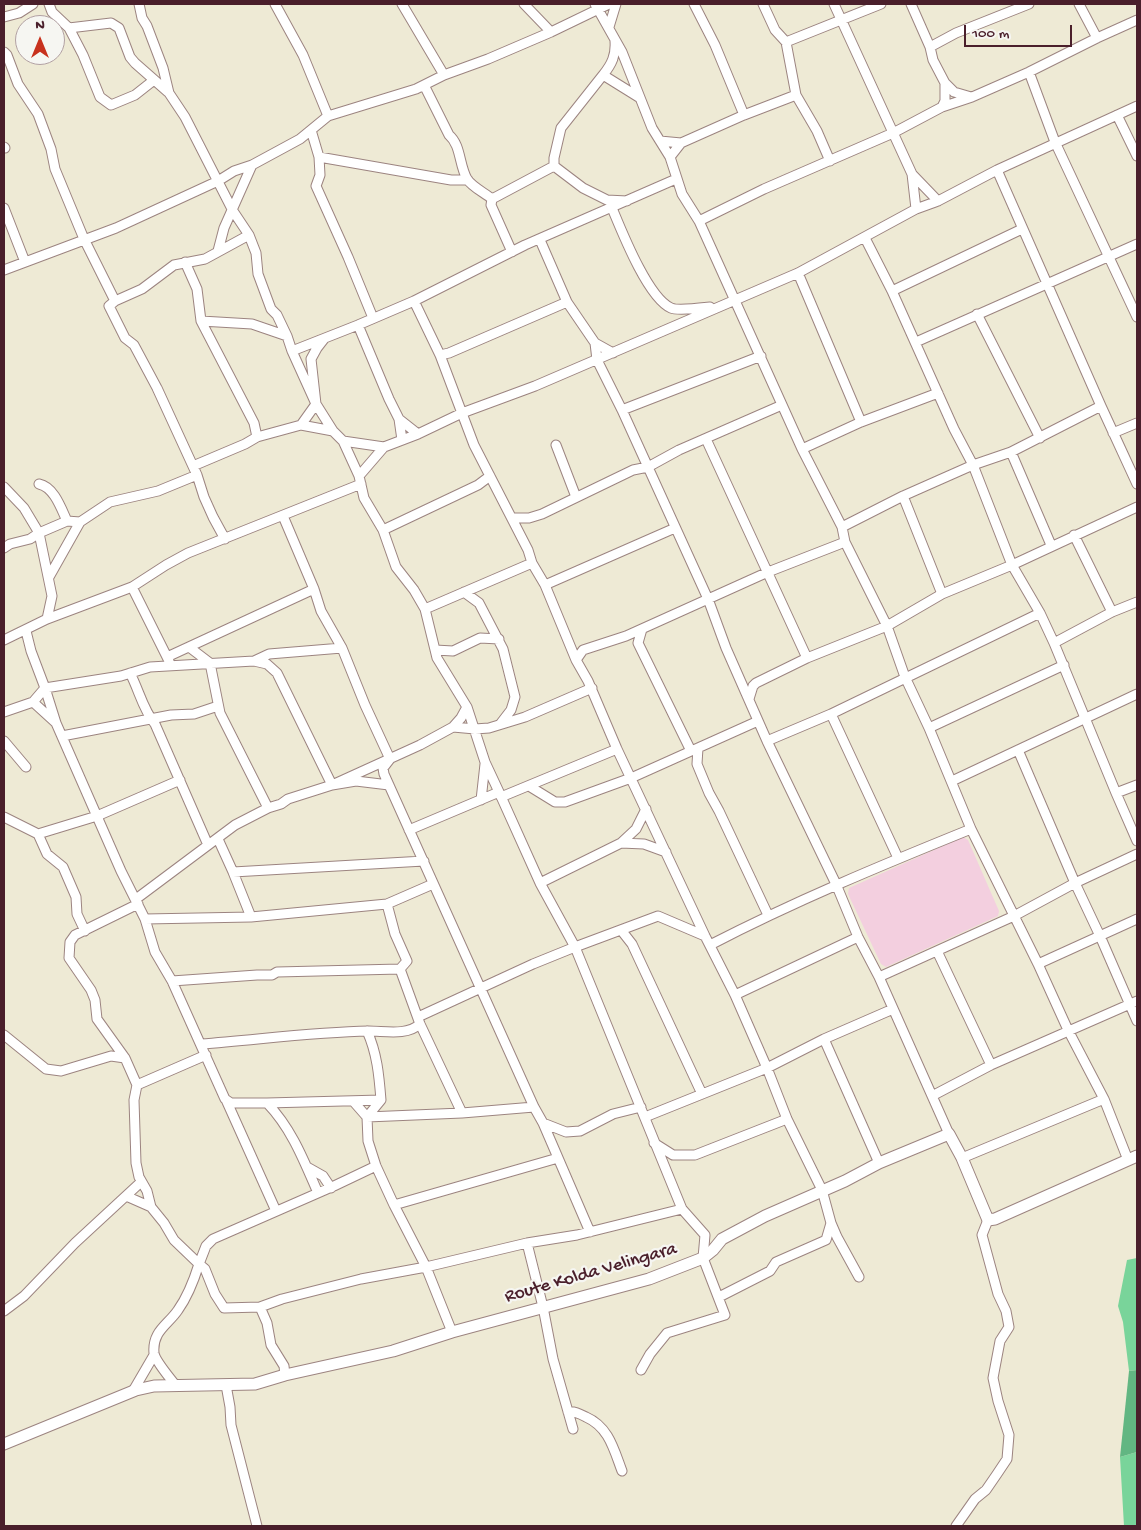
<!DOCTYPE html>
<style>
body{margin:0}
#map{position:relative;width:1141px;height:1530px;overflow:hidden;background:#eeead5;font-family:"Gochi Hand",sans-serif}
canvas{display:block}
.frame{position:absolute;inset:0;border:5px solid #4a1f2b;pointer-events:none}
.north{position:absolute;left:15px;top:15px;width:50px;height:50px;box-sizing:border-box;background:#f6f6f2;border:1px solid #b1a0a2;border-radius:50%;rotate:0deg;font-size:14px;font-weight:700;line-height:20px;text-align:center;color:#4a1f2b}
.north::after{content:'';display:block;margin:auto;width:18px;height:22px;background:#c8321e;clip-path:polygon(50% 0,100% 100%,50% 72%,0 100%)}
.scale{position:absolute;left:964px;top:25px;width:108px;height:22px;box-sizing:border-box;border:2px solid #4a1f2b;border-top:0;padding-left:6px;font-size:15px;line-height:18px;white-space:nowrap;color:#4a1f2b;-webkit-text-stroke:4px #f6f6f2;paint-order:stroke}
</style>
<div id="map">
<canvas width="1141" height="1530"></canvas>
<div class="frame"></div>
<div class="north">N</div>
<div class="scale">100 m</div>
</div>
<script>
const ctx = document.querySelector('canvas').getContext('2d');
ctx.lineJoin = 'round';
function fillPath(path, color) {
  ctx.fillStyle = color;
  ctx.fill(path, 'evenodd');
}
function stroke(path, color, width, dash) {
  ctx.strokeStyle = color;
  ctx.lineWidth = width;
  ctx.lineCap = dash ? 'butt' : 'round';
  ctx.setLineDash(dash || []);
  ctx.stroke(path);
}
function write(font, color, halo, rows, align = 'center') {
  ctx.font = font + ' "Gochi Hand",sans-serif';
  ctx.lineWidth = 4.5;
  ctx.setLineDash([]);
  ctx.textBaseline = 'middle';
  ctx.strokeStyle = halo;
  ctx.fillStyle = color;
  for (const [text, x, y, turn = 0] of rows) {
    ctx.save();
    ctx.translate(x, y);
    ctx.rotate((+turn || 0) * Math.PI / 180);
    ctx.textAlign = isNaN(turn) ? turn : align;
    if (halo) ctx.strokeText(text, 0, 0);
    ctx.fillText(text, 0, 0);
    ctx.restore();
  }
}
const built = new Path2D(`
 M 963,837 L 968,840 L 999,911 L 998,916 L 886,967 L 881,964 L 848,894 L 849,888 Z`);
const green = new Path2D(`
 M 1137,1258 L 1137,1370 L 1129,1371 L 1123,1322 L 1118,1306 L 1127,1260 Z
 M 1137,1452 L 1137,1526 L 1124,1526 L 1120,1457 Z`);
const forest = new Path2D(`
 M 1137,1370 L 1137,1452 L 1120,1457 L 1129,1371 Z`);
const minor = new Path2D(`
 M 49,4 L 52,12 L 69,28 L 111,23 L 119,28 L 130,57 L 135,63 L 168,92
 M 139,4 L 142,18 L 147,26 L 163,68 L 169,93 L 185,117 L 233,211 L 249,235 L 256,253 L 258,274 L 271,309 L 277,315 L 287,336 L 292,351 L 316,404 L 333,431 L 343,441 L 359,476 L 364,498 L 383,530 L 396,567 L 414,590 L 425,609 L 437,658 L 467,707 L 485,762 L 499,792 L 540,883 L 575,947 L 682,1209 L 705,1235 L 703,1258 L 725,1315 L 667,1333 L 650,1354 L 641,1370
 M 275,4 L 303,55 L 328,116 L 416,89 L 444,75 L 488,59 L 551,32 L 609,4
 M 402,4 L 444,75
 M 524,4 L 551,32
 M 595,4 L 622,52 L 652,128 L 670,157 L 682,194 L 699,221 L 802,449 L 842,527 L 845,542 L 887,626 L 905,677 L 929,728 L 971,829 L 1038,964 L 1068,1030 L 1104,1099 L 1128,1160
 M 694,4 L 715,45 L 744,115
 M 763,4 L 775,30 L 786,42 L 796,95 L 817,131 L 830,161
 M 834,4 L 912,174 L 916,209
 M 911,4 L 930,47 L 933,60 L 945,83 L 954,92 L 971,97
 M 1079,4 L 1097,38
 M 4,17 L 19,13 L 33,4
 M 609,27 L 616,4
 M 69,28 L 83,55 L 100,97 L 111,105 L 135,95 L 154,80
 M 786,42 L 881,4
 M 930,47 L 956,33 L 1029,4
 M 4,52 L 7,55 L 18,84 L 38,114 L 51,149 L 55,169 L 84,239 L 115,301
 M 1029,72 L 1055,142 L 1137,317
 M 603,75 C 612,64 616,55 615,41
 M 424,85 L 449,135 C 461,145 459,165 467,179 C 472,187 485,193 492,199 L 491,205 L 512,252
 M 942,107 L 945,101 L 945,83
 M 1117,115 L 1137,156
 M 311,130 L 319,157 L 451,180 L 468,180
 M 660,141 L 681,143
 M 4,147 L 5,148
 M 319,157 L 320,175 L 316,186 L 348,257 L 373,318
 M 670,157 L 681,143 L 744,115 L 796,95
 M 554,166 L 583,188 L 607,200 L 627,201
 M 997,170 L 1101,406 L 1137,484
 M 912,174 L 938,201
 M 492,199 L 554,166 L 554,158 L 561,128 L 603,75 L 640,98
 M 4,208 L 25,262
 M 612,208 C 622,232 648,298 671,308 C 678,311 701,308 710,307
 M 699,221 L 764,189 L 893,133 L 942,107 L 972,97 L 1029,72 L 1097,38 L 1137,20
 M 865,238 L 892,291 L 954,429 L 973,465 L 1012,565 L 1040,613 L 1054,643 L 1116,793 L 1137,841
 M 540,240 L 567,302 L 595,343 L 613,353
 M 218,251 L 224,228 L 252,165
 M 185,262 L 197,289 L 201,321 L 254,423 L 257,437
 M 4,270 L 116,228 L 218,181 L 234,171 L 252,165 L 300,139 L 328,116
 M 798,273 L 861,422
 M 892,291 L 1022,229
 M 414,301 L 440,355 L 474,445 L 528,550 L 532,563 L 545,585 L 576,660 L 588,681 L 617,749 L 705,936 L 735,995 L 767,1068 L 787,1119 L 822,1190 L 831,1223 L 837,1237 L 859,1277
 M 977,314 L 1040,438
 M 201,321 L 252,324 L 287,336
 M 358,325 L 389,399 L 399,419 L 402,440
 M 916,342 L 1137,244
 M 595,343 L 597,360 L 622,410 L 708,599 L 726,648 L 767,741 L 836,884 L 858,937 L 879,977 L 949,1134
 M 292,351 L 358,325 L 414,301 L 525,245 L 676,179
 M 440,355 L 449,353 L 567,302
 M 622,410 L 761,356
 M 399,419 L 418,434
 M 301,425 L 333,431
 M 1113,433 L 1137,423
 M 706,439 L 807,658
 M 343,441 L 384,447
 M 556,445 L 576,497
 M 802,449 L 861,422 L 938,393
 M 1011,452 L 1051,545
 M 193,466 L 245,444 L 257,437 L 301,425 L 316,404 L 311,359 L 317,348 L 324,339
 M 359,476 L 384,447 L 418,434 L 462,413 L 535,386 L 798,273 L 916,209 L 938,201 L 997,170 L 1137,106
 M 39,484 C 54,487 61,508 67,521
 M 4,487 L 24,508 L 39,533 L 52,596 L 47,619
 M 903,496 L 942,594
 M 283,516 L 314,589 L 321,611 L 342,648 L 365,705 L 390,759
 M 512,518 L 529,518 L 542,514 L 633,470 L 648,467 L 679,450 L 782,405
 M 842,527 L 903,496 L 973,465 L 1011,452 L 1101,406
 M 383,530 L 478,485 L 490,476
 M 1074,535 L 1112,612
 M 225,539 L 213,517 L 204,497 L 197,475 L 157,388 L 134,345 L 125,338 L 109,306 L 115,301 L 142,289 L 174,265 L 205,259 L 249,235
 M 4,548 L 10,544 L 30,539 L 39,533 L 67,521 L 80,522 L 110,502 L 158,491 L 197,475
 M 49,577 L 80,522
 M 545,585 L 675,528
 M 132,587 L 169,661
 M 464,592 L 479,603 L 503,649 L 515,697 L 511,710 L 501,723
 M 425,609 L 532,563
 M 642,629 L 638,643 L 691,751
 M 26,631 L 31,651 L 45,688 L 56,723 L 121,871 L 145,919 L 155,952 L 172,981 L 225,1099 L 231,1103 L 267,1103 C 292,1129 304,1161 318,1193
 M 4,640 L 47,619 L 132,587 L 166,565 L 188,553 L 361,484
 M 1054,643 L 1112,612 L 1137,602
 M 189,647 L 210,663 L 220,713 L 268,808
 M 435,650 L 453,651 L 480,638 L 499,639
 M 167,657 L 314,589
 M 576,660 L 583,650 L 626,636 L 768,572 L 845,542
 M 254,661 L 267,664 L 277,673 L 332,785 L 356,781 L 389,785
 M 130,673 C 139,690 143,710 155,724 L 208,845
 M 749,699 L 753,686 L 756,683 L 807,658 L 887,626 L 942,594 L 1012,565 L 1137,507
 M 33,702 L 56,723
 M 4,712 L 33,702 L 45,688 L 121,676 L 150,667 L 254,661 L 269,654 L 342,648
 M 831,714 L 898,858
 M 453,727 L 475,729 L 489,728 L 525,717 L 592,688
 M 929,728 L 1064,665
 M 62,736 L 171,715 L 194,714 L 218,706
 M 4,741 L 26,767
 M 767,741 L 831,714 L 1040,613
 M 698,748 L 697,764 L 709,793 L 719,811 L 768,915
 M 1018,750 L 1075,883 L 1100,936 L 1137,1021
 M 390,759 L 383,768 L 384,774 L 534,1107 L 543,1123 L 590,1232
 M 952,781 L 1137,694
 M 529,786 L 555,802 L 565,802 L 631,778 L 758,721
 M 1116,793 L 1137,785
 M 501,797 L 617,749
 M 481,800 L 485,764
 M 4,817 L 38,834
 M 409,830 L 499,792
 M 218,839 L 233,872 L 251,917
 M 621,843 L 644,844 L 666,852
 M 233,872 L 424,861
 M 540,883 L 621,843 L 636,829 L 646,809
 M 136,899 L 235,825 L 268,808 L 281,804 L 288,799 L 332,785 L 420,745 L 453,727 L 461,718 L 467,707
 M 138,904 L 75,935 L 70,942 L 69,958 L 91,990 L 95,1000 L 97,1019 L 125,1058 L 137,1085 L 206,1055
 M 145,919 L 251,917 L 387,904
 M 621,930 L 632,944 L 702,1094
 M 85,931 L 77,914 L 76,897 L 63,867 L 47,854 L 38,834 L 97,816 L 180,780
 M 710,945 C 795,901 882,865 971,829
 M 937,951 L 991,1065
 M 1038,964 L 1137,919
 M 400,969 L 420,1024 L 462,1113
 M 879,977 L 1014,916 L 1075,883 L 1137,854
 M 172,981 L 257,975 L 272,975 L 277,972 L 400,969 L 407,961 L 395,934 L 387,904 L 433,884
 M 735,995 L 858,937
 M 418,1017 L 533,964 L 575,947 L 658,916 L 705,936
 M 367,1031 C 377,1053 379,1075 381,1100 L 367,1117 L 368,1141 L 376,1166 L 394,1205 L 426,1267 L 452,1332
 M 4,1035 L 46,1069 L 61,1071 L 111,1056 L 125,1058
 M 824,1039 L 879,1163
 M 201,1044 C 256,1040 313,1032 369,1031 C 385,1031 407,1036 420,1024
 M 137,1085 L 134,1100 L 136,1163 L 139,1177 L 147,1191 L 151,1207 L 164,1223 L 174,1240 L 199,1264 C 194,1280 188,1296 178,1310 C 168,1325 152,1331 154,1353 C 155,1361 171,1379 176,1386
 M 932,1096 L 991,1065 L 1137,1001
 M 353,1101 L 367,1117 L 462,1113 L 534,1107
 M 227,1102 L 276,1211
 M 267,1103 L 381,1100
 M 645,1117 L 767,1068 L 824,1039 L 893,1009
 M 543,1123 L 566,1132 L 580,1131 L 613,1114 L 641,1107
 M 654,1143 L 673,1155 L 695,1155 L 787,1119
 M 962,1158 L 1104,1099
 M 376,1166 L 334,1186 L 213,1239 L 206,1246 L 199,1264 L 205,1269 L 215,1294 L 224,1308 L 260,1307 L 282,1299 L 361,1279 L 426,1267 L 527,1243 L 577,1235 L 682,1209
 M 307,1167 L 323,1176 L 331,1188
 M 126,1196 L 151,1207
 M 394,1205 L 558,1158
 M 527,1243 L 543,1307 L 553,1359 L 573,1429
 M 719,1297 L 770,1271 L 776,1262 L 826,1240 L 831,1223
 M 260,1307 L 267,1323 L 271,1345 L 284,1366 L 285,1375
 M 4,1311 L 24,1296 L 75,1243 L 141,1182
 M 226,1385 L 230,1407 L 231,1425 L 257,1526
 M 133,1391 L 154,1355
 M 568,1412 C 575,1411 580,1414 586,1417 C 609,1427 614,1450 622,1471
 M 956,1526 L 975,1499 L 986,1490 L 997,1474 L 1007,1459 L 1009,1435 L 998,1401 L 993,1378 L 1000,1341 L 1009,1327 L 1006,1311 L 998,1294 L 982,1235 L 988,1220`);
const major = new Path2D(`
 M 4,1444 L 136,1390 L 154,1386 L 255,1384 L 285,1375 L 393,1351 L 452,1332 L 649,1279 L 703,1258 L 713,1250 L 722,1239 L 765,1216 L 845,1181 L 879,1163 L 949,1134 L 962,1158 L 988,1220 L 995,1219 L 1137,1156`);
const streetNames = [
 ["Route Kolda Velingara",591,1274,-16]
];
fillPath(built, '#f3cfdf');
fillPath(green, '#79d49a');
fillPath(forest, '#62b682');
stroke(minor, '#9c8480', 11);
stroke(major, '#9c8480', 13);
stroke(minor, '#fff', 9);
stroke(major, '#fff', 11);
write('19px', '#4a1f2b', '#f6f6f2', streetNames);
</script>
